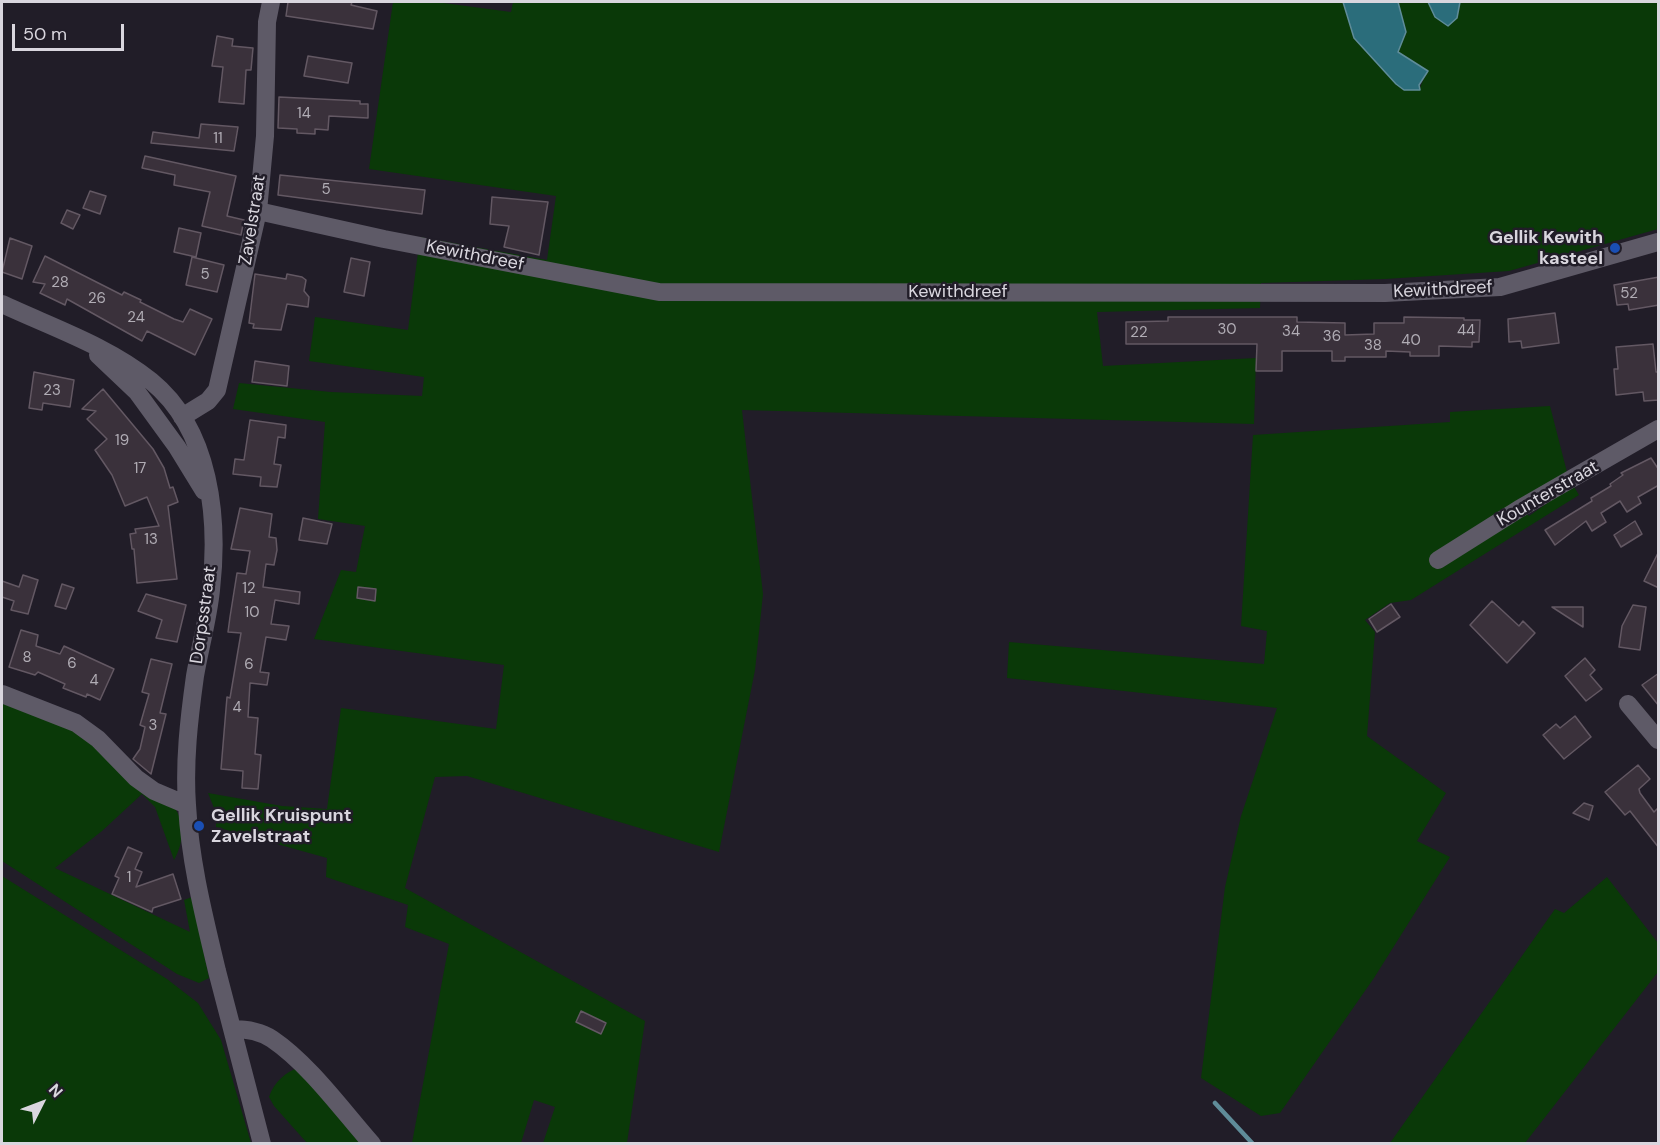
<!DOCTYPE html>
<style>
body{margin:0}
#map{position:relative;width:1660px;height:1145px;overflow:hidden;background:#211d28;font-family:"DM Sans",sans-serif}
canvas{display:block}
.frame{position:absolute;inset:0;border:3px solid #d9d6de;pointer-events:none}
.north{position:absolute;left:12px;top:1073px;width:60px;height:60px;-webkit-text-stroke:4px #211d28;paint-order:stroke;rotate:48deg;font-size:16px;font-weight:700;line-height:24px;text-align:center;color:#d9d6de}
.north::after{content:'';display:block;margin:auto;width:21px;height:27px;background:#d9d6de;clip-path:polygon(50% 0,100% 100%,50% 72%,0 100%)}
.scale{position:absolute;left:12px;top:24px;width:112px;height:27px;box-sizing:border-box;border:3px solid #d9d6de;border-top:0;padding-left:8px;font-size:18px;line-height:21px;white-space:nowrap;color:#d9d6de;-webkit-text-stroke:4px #211d28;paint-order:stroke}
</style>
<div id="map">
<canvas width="1660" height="1145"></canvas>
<div class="frame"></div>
<div class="north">N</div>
<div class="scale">50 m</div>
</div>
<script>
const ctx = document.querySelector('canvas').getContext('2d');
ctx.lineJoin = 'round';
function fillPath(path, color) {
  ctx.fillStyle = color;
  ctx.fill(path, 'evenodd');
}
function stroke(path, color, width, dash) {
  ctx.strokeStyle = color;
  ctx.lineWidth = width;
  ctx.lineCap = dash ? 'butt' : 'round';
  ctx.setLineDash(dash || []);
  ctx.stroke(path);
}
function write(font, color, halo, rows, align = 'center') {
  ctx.font = font + ' "DM Sans",sans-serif';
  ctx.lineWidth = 5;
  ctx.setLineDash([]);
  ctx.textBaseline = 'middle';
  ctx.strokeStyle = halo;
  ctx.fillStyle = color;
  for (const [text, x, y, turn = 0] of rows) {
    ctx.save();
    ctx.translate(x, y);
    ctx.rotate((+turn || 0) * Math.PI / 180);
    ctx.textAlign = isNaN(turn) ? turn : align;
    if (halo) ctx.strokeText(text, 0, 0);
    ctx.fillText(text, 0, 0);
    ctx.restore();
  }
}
const green = new Path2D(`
 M 393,2 L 436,2 L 511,12 L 513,2 L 1343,2 L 1354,38 L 1396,84 L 1404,90 L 1419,90 L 1427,71 L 1398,52 L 1406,32 L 1398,2 L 1428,2 L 1435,17 L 1459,11 L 1460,2 L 1658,2 L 1658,229 L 1509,271 L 1385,279 L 1261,283 L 1260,308 L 1097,312 L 1103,366 L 1256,358 L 1254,424 L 742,410 L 763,594 L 755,670 L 719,852 L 467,776 L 435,777 L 405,888 L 645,1021 L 627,1143 L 543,1143 L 555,1107 L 534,1100 L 521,1143 L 412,1143 L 449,944 L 405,927 L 408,905 L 326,877 L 327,858 L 216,827 L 216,813 L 208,793 L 282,806 L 327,809 L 341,708 L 496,729 L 504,665 L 314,639 L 341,570 L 356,572 L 365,526 L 318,519 L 325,422 L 233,409 L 239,383 L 331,392 L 422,396 L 424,377 L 309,361 L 315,317 L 408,330 L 420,237 L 547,260 L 556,196 L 369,169 Z
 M 1550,406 L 1568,476 L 1521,506 L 1529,516 L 1573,485 L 1579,495 L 1411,600 L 1390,603 L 1365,620 L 1375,632 L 1367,736 L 1446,793 L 1417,841 L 1450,857 L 1374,978 L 1280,1113 L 1261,1116 L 1201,1078 L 1225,887 L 1241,816 L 1277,708 L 1007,678 L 1009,642 L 1264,664 L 1267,631 L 1241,626 L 1253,435 L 1450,422 L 1450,412 Z
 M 2,700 L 83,734 L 176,810 C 185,825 183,845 174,860 L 155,807 L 142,794 L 102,831 L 55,868 L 190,932 L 184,900 L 192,897 L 209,978 L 199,983 L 177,974 L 2,861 Z
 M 2,876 L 167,979 L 198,1003 L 221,1040 L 251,1143 L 2,1143 Z
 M 1607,877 L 1658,943 L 1658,972 L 1525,1143 L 1390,1143 L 1555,909 L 1564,913 Z
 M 301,1067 L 368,1143 L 307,1143 L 274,1106 L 269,1097 C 274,1082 286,1071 301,1067 Z`);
const water = new Path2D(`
 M 1343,2 L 1398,2 L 1406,32 L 1398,52 L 1428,71 L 1419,85 L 1420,90 L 1404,90 L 1396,84 L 1354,38 Z
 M 1428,2 L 1460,2 L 1457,18 L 1448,26 L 1435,17 Z`);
const stream = new Path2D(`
 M 1215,1103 L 1253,1144`);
const building = new Path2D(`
 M 288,2 L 352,2 L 351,5 L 377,11 L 373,29 L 286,16 Z
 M 217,36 L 233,39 L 232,46 L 253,48 L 251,70 L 246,70 L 244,104 L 219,102 L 223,67 L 212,66 Z
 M 308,56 L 352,63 L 348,83 L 304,76 Z
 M 279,97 L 360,101 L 360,104 L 368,104 L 368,118 L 329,116 L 328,130 L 315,129 L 315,134 L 297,133 L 297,129 L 278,128 Z
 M 201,124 L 238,127 L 234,151 L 151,143 L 153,132 L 199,138 Z
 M 145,156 L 236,176 L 227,216 L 244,220 L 241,235 L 202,226 L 210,192 L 174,185 L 175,175 L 142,168 Z
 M 280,175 L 425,190 L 422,214 L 278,195 Z
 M 90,191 L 106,196 L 100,214 L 83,208 Z
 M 492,197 L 548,202 L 539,255 L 504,247 L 509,226 L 490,224 Z
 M 67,210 L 80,215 L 73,229 L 61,223 Z
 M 179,228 L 201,233 L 196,257 L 174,252 Z
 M 10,238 L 32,246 L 22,279 L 2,272 Z
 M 45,256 L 122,295 L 124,292 L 141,300 L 140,302 L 174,319 L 183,322 L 190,309 L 212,319 L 195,355 L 147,331 L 142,341 L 67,299 L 65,305 L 40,293 L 45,284 L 33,282 Z
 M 192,257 L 224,265 L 217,292 L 186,285 Z
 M 351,258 L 370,262 L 364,296 L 344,292 Z
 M 255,274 L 286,279 L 287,274 L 302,277 L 306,280 L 304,291 L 309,297 L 308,307 L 287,304 L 281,330 L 253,328 L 254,324 L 249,323 Z
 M 1659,277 L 1659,305 L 1629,310 L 1628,304 L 1617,305 L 1614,285 Z
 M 1555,313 L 1559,343 L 1522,348 L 1521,341 L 1509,342 L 1508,319 Z
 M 1168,317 L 1297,317 L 1297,322 L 1345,323 L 1345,335 L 1374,334 L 1374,323 L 1404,323 L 1404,317 L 1464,318 L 1464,320 L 1480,320 L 1479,342 L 1472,342 L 1472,347 L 1439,346 L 1439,356 L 1410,356 L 1410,352 L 1386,351 L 1386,357 L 1345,357 L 1345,361 L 1332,361 L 1332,351 L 1282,351 L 1282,371 L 1256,371 L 1257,344 L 1126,344 L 1126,322 L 1168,321 Z
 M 1653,344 L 1656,372 L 1659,372 L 1659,400 L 1644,401 L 1643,392 L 1616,395 L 1614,369 L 1618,369 L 1616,347 Z
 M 255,361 L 289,366 L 287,386 L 252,382 Z
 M 34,372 L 74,380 L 70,407 L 43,403 L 42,410 L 29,408 Z
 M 103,389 L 153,449 L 164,468 L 170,488 L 173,487 L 178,502 L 168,506 L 177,579 L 137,583 L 134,549 L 132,549 L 130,534 L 136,533 L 135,529 L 159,526 L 147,497 L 125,506 L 112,475 L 95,450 L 107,439 L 87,419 L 96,411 L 82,409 Z
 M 250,420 L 286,425 L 285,438 L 278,437 L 274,464 L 281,465 L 277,487 L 260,486 L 261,477 L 233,474 L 235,459 L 244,460 Z
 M 1651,458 L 1659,470 L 1659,485 L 1638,497 L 1641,503 L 1627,512 L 1620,501 L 1601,513 L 1606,522 L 1592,531 L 1586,521 L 1555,545 L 1545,530 L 1592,501 L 1591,498 L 1611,486 L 1610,484 L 1623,475 L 1621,473 Z
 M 240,508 L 272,514 L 269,537 L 276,538 L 277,550 L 274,565 L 266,564 L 263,587 L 300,592 L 299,604 L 275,600 L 271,624 L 289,626 L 286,640 L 266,637 L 260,672 L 269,673 L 267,685 L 250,683 L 248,717 L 258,718 L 255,754 L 261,755 L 258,789 L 242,788 L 243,771 L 221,769 L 227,697 L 230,698 L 241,633 L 228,632 L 230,617 L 237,573 L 246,574 L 250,551 L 231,549 Z
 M 303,518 L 332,524 L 327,544 L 299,540 Z
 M 1635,521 L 1642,534 L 1621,547 L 1614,535 Z
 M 1659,551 L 1659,588 L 1644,581 Z
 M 23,575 L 38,580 L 28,614 L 11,610 L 14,601 L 2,597 L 2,581 L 19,587 Z
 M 62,584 L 74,588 L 66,609 L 55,606 Z
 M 358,587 L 376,589 L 375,601 L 357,598 Z
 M 146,594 L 186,605 L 177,642 L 156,638 L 162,620 L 138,611 Z
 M 1492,601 L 1519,626 L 1523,621 L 1535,633 L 1507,663 L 1470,625 Z
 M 1391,604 L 1400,617 L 1377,632 L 1369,619 Z
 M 1633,605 L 1646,607 L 1640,650 L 1619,647 L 1622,626 Z
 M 1552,607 L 1583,607 L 1583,627 L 1569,618 Z
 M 21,630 L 38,635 L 36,646 L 60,654 L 64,646 L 114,669 L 100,700 L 87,694 L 86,697 L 63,688 L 65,684 L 38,672 L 35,675 L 9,667 Z
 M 1585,658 L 1595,670 L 1590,675 L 1602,689 L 1586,701 L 1565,676 Z
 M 151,659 L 172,664 L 160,713 L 166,714 L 151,774 L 133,759 L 140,749 L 145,727 L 140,725 L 149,694 L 142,692 Z
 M 1659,673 L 1659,706 L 1642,685 Z
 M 1575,716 L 1591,737 L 1564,759 L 1543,735 L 1556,724 L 1560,728 Z
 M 1638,765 L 1650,779 L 1639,789 L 1640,793 L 1654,812 L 1659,807 L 1659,848 L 1630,811 L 1625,815 L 1605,792 Z
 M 1584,803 L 1593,806 L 1589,820 L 1573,813 Z
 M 128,847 L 142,853 L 135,869 L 142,872 L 136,887 L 173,874 L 181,899 L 153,908 L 152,912 L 112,894 L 119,878 L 115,876 Z
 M 581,1011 L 606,1023 L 601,1034 L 576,1022 Z`);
const minor = new Path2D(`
 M 258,211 L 384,239 L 659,292 L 1385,293 L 1500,287 L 1658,242
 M 2,304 C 51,327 108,346 151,381 C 211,430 219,519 211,590 C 208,619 200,647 195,676 C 189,719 184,762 187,805 C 190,862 204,916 217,971 C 232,1028 247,1086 262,1144
 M 98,355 L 137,392 L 177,447 L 204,491
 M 182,417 L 208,401 L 217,390 L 258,211 L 265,136 L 267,22 L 271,2
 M 1438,560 L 1519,509 L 1658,429
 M 2,694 L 76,723 L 98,739 L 136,778 L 154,791 L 187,805
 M 1628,704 L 1658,740
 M 232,1029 C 246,1029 260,1031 272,1039 C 309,1064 342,1110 372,1144`);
const markers = [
 [1615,248,6,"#1a4fb4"],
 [199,826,6,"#1a4fb4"]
];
const numberNames = [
 ["14",304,114],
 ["11",218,139],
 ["5",326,190],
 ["5",205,275],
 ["28",60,283],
 ["52",1629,294],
 ["26",97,299],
 ["24",136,318],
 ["30",1227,330],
 ["44",1466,331],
 ["34",1291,332],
 ["22",1139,333],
 ["36",1332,337],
 ["40",1411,341],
 ["38",1373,346],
 ["23",52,391],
 ["19",122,441],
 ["17",140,469],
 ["13",151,540],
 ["12",249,589],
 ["10",252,613],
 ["8",27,658],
 ["6",72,664],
 ["6",249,665],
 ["4",94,681],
 ["4",237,708],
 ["3",153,726],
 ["1",129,878]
];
const streetNames = [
 ["Zavelstraat",253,220,-81],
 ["Kewithdreef",475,256,11],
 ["Kewithdreef",1443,290,-3],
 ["Kewithdreef",958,292],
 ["Kounterstraat",1548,494,-30],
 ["Dorpsstraat",204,615,-82]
];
const poiNames = [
 ["Gellik Kewith",1603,238],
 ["kasteel",1603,259],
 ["Gellik Kruispunt",211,816,"left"],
 ["Zavelstraat",211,837,"left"]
];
fillPath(green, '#0a3908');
fillPath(water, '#2b6d7b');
stroke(water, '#5f8c99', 1.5);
stroke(stream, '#5f8c99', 4.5);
fillPath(building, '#3a313b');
stroke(building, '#635863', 1.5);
stroke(minor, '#5e5a67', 18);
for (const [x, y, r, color] of markers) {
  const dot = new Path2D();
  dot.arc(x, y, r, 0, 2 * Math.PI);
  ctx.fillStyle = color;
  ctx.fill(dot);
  stroke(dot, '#211d28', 2);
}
write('15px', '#b1adb5', null, numberNames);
write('18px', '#d9d6de', '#211d28', streetNames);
write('bold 18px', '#d9d6de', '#211d28', poiNames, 'right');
</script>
